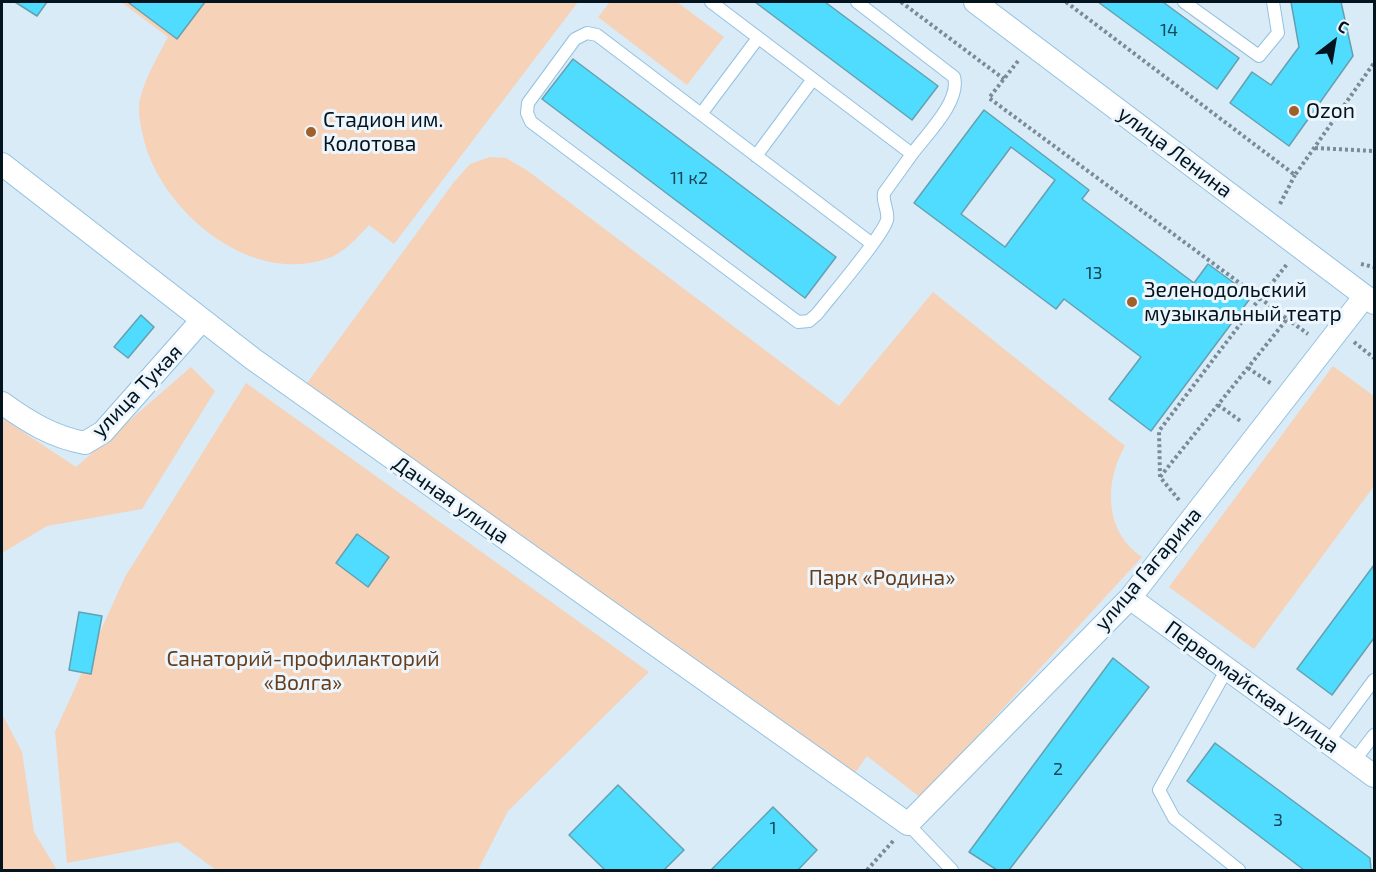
<!DOCTYPE html>
<meta charset="utf-8">
<style>
body{margin:0}
#map{position:relative;width:1376px;height:872px;overflow:hidden;background:#d8ebf7;font-family:"Exo 2",sans-serif}
canvas{display:block}
.frame{position:absolute;inset:0;border:3px solid #03141f;pointer-events:none}
.north{position:absolute;left:1304px;top:12px;width:60px;height:60px;-webkit-text-stroke:4px #edf6fd;paint-order:stroke;rotate:31deg;font-size:16px;font-weight:700;line-height:24px;text-align:center;color:#03141f}
.north::after{content:'';display:block;margin:auto;width:21px;height:27px;background:#03141f;clip-path:polygon(50% 0,100% 100%,50% 72%,0 100%)}
</style>
<div id="map">
<canvas width="1376" height="872"></canvas>
<div class="frame"></div>
<div class="north">С</div>
</div>
<script>
const ctx = document.querySelector('canvas').getContext('2d');
ctx.lineJoin = 'round';
function fillPath(path, color) {
  ctx.fillStyle = color;
  ctx.fill(path, 'evenodd');
}
function stroke(path, color, width, dash) {
  ctx.strokeStyle = color;
  ctx.lineWidth = width;
  ctx.lineCap = dash ? 'butt' : 'round';
  ctx.setLineDash(dash || []);
  ctx.stroke(path);
}
function write(font, color, halo, rows, align = 'center') {
  ctx.font = font + ' "Exo 2",sans-serif';
  ctx.lineWidth = 6;
  ctx.setLineDash([]);
  ctx.textBaseline = 'middle';
  ctx.strokeStyle = halo;
  ctx.fillStyle = color;
  for (const [text, x, y, turn = 0] of rows) {
    ctx.save();
    ctx.translate(x, y);
    ctx.rotate((+turn || 0) * Math.PI / 180);
    ctx.textAlign = isNaN(turn) ? turn : align;
    if (halo) ctx.strokeText(text, 0, 0);
    ctx.fillText(text, 0, 0);
    ctx.restore();
  }
}
const green = new Path2D(`
 M 121,2 L 578,2 L 394,244 L 369,225 C 357,238 343,254 326,259 C 249,285 162,211 144,140 C 141,128 137,111 140,99 C 145,78 158,56 168,37 Z
 M 610,2 L 677,2 L 724,37 L 687,85 L 598,17 Z
 M 490,157 L 506,158 L 528,171 L 839,406 L 933,292 L 1125,446 C 1104,482 1104,532 1142,557 L 921,798 L 867,756 L 852,777 L 307,383 L 454,182 L 470,164 Z
 M 1333,366 L 1374,396 L 1374,486 L 1254,649 L 1169,587 Z
 M 191,367 L 215,391 L 142,509 L 47,526 L 2,553 L 2,418 L 76,467 Z
 M 246,383 L 649,672 L 508,811 L 478,870 L 216,870 L 178,842 L 67,863 L 55,732 L 125,577 Z
 M 2,714 L 22,752 L 34,832 L 57,870 L 2,870 Z`);
const building = new Path2D(`
 M 15,2 L 47,2 L 37,16 Z
 M 131,2 L 205,2 L 177,39 L 129,3 Z
 M 755,2 L 825,2 L 938,86 L 912,120 Z
 M 1098,2 L 1163,2 L 1239,58 L 1217,89 Z
 M 1291,2 L 1341,2 L 1353,56 L 1289,146 L 1230,103 L 1252,72 L 1271,85 L 1299,47 Z
 M 573,59 L 836,257 L 805,298 L 542,99 Z
 M 984,110 L 1089,190 L 1082,199 L 1194,283 L 1208,264 L 1252,296 L 1151,431 L 1109,399 L 1141,357 L 1064,299 L 1056,309 L 914,203 ZM 1011,147 L 1055,180 L 1005,247 L 961,214 Z
 M 141,315 L 154,327 L 128,358 L 114,347 Z
 M 357,534 L 389,557 L 368,587 L 336,563 Z
 M 1374,565 L 1374,638 L 1332,695 L 1297,669 Z
 M 79,612 L 102,616 L 91,674 L 69,670 Z
 M 1113,658 L 1149,687 L 1009,870 L 997,870 L 969,852 Z
 M 1215,743 L 1370,858 L 1371,870 L 1304,870 L 1187,781 Z
 M 618,785 L 684,850 L 664,870 L 605,870 L 569,835 Z
 M 773,807 L 817,850 L 798,870 L 711,870 Z`);
const path = new Path2D(`
 M 901,2 L 1004,79
 M 1066,2 L 1295,175 L 1374,63
 M 1018,61 L 989,98 L 1260,298 L 1159,431 L 1160,477
 M 1315,148 L 1374,151
 M 1280,204 L 1295,175
 M 1361,264 L 1374,267
 M 1287,319 L 1308,334
 M 1354,342 L 1374,358
 M 1248,368 L 1272,384
 M 1218,405 L 1242,422
 M 1179,500 L 1160,477 L 1287,319 L 1260,298 L 1288,263
 M 867,870 L 894,840`);
const lane = new Path2D(`
 M 711,2 L 912,154 C 926,135 961,101 954,77 L 857,2
 M 1184,2 L 1259,56 L 1278,33 L 1273,2
 M 701,114 L 758,38
 M 756,156 L 813,79
 M 871,243 L 597,35 L 587,33 L 575,39 L 528,103 L 527,113 L 531,122 L 798,322 L 809,321 L 817,314 C 831,296 882,237 887,220 C 889,211 882,202 884,193 L 912,154
 M 1227,669 L 1159,790 L 1174,818 L 1239,870
 M 1328,742 L 1374,680
 M 1354,761 L 1374,735
 M 908,824 L 952,870`);
const street = new Path2D(`
 M 975,2 L 1374,303
 M 2,164 L 253,359 L 908,824 L 1130,598 L 1365,296
 M 2,403 C 28,422 53,437 85,443 L 103,432 L 202,320
 M 1130,598 L 1374,776`);
const markers = [
 [1294,111,6,"#a0602a"],
 [311,132,6,"#a0602a"],
 [1132,302,6,"#a0602a"]
];
const numberNames = [
 ["14",1169,30],
 ["11 к2",689,178],
 ["13",1094,273],
 ["2",1058,769],
 ["3",1278,820],
 ["1",773,828]
];
const poiNames = [
 ["Ozon",1306,111],
 ["Стадион им.",323,120],
 ["Колотова",323,144],
 ["Зеленодольский",1144,290],
 ["музыкальный театр",1144,314]
];
const streetNames = [
 ["улица Ленина",1175,152,37],
 ["улица Тукая",137,391,-46],
 ["Дачная улица",451,500,35],
 ["улица Гагарина",1148,569,-50],
 ["Первомайская улица",1252,687,36]
];
const parkNames = [
 ["Парк «Родина»",882,578],
 ["Санаторий-профилакторий",303,659],
 ["«Волга»",303,683]
];
fillPath(green, '#f6d2b8');
fillPath(building, '#50dcfe');
stroke(building, '#64a0b0', 1.5);
stroke(lane, '#92c1e0', 14);
stroke(street, '#92c1e0', 24);
stroke(path, '#798b96', 4, [3, 3]);
stroke(lane, '#fff', 12);
stroke(street, '#fff', 22);
for (const [x, y, r, color] of markers) {
  const dot = new Path2D();
  dot.arc(x, y, r, 0, 2 * Math.PI);
  ctx.fillStyle = color;
  ctx.fill(dot);
  stroke(dot, '#edf6fd', 2);
}
write('18px', '#164657', null, numberNames);
write('21px', '#03141f', '#edf6fd', poiNames, 'left');
write('21px', '#03141f', '#edf6fd', streetNames);
write('21px', '#673e1c', '#edf6fd', parkNames);
</script>
